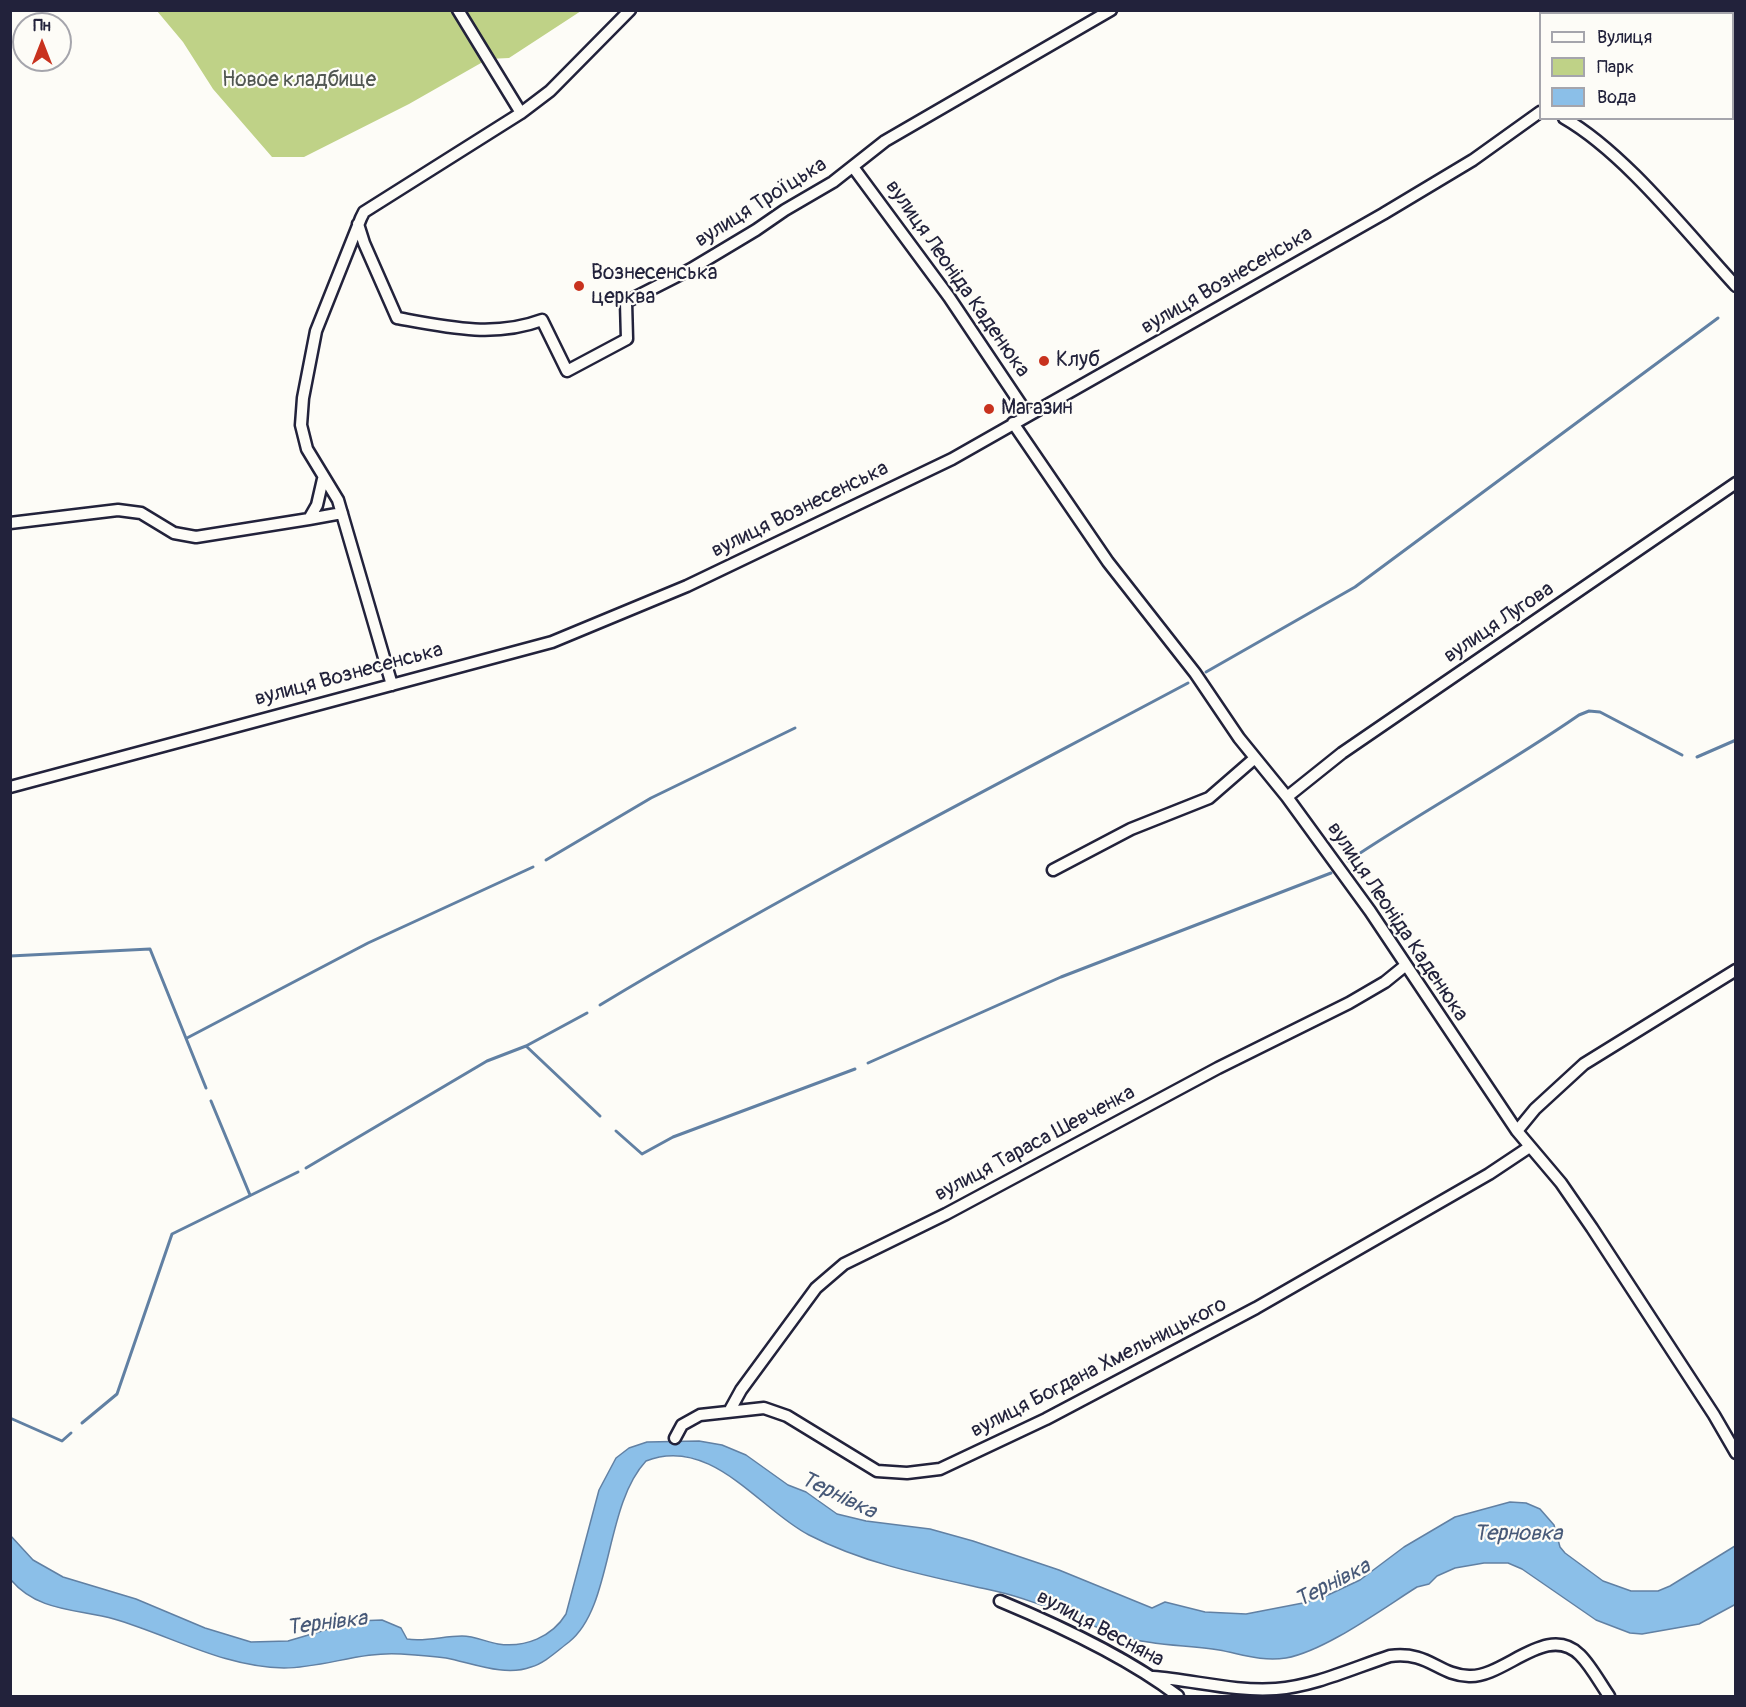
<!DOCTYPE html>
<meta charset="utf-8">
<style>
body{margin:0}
#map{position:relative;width:1746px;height:1707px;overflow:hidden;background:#fdfcf7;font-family:Pangolin,sans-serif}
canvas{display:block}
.frame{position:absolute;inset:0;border:12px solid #22223b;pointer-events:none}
.legend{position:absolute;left:1539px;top:12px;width:195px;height:108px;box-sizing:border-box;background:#fdfcf7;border:2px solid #a5a5ac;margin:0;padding:8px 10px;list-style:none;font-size:18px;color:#22223b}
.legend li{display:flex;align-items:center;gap:12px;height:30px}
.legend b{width:30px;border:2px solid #a5a5ac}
.north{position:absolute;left:12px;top:12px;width:60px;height:60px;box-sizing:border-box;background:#fdfcf7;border:2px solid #a5a5ac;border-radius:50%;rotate:0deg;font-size:16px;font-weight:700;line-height:24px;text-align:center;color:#22223b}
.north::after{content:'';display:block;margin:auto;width:21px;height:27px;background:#c8321e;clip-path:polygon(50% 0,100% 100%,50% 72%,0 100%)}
</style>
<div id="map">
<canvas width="1746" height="1707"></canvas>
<div class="frame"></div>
<ul class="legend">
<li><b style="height:8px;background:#fdfcf7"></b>Вулиця</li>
<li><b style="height:16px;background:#bfd287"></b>Парк</li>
<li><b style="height:16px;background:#8bbfe8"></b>Вода</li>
</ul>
<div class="north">Пн</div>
</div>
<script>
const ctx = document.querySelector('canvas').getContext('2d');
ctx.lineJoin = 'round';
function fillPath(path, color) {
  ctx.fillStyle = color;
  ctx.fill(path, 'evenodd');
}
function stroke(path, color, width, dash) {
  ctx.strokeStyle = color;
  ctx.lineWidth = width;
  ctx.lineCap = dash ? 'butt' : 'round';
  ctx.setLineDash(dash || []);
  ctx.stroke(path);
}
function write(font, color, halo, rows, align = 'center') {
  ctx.font = font + ' Pangolin,sans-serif';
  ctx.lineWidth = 4.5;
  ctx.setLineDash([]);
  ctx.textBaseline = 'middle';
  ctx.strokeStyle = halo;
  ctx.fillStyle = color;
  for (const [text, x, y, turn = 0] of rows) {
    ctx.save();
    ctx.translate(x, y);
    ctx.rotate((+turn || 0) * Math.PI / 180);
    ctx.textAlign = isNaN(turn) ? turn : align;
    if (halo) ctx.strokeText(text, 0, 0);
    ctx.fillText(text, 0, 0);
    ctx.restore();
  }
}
const green = new Path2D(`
 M 157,11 L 581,11 L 509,58 L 488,59 L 409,104 L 304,157 L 272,157 L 213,89 L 183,42 Z`);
const water = new Path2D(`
 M 699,1441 L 722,1445 L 746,1455 L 788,1485 L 806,1492 L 837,1514 L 866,1521 L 930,1529 L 973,1541 L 1059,1570 L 1152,1608 L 1165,1602 L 1205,1612 L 1246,1614 L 1303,1603 L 1328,1595 L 1360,1580 L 1404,1547 L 1455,1517 L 1510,1502 L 1526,1503 L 1540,1509 L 1554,1525 L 1560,1547 L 1565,1553 L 1603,1581 L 1631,1591 L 1658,1591 L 1670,1586 L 1735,1546 L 1736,1604 L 1699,1624 L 1642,1634 L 1630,1633 L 1596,1620 L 1522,1569 L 1508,1563 L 1484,1563 L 1455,1568 L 1437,1576 L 1429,1584 L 1417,1587 C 1382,1609 1325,1651 1286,1658 C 1262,1662 1241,1654 1219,1650 C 1188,1645 1154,1646 1124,1637 C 1081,1623 1040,1601 995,1591 C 933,1577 867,1565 809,1535 C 760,1510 711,1435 646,1461 C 604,1506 613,1607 569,1642 C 557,1651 545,1663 531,1667 C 505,1677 472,1663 446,1658 C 431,1656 416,1655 401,1654 C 361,1651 323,1668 284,1668 C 223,1667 172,1636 114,1619 C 78,1609 38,1612 11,1580 L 10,1535 L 33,1560 L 63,1577 L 136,1599 L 205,1628 L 251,1642 L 288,1641 L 356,1621 L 382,1620 L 401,1628 L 407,1639 C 426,1642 443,1636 462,1636 C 475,1636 486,1642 498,1644 C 525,1648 552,1637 566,1614 L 599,1490 L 616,1458 L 629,1448 L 647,1442 Z`);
const stream = new Path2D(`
 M 1206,672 L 1355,587 L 1718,318
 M 1697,757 L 1736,740
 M 546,860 L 651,798 L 795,728
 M 1348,861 C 1424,810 1504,767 1579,715 L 1589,711 L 1600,712 L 1682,755
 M 10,956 L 150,949 L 206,1088
 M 600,1005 C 791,890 991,788 1188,683
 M 187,1038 L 368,943 L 533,867
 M 526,1046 L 600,1116
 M 868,1063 L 1061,977 L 1331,873
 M 211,1101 L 250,1195
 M 616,1131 L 642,1154 L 673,1137 L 855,1069
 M 306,1168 L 487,1061 L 526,1046 L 587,1013
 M 10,1418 L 62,1441 L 71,1433
 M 82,1423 L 117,1394 L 172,1234 L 298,1172`);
const minor = new Path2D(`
 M 458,10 L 521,113
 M 1656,14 L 1660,10
 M 1564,118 C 1625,153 1687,233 1736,286
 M 853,167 L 949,297 L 1028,415
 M 358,224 L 364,243 L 397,318 C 446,327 494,338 542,320 L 567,371 L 627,339 L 626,302 L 691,269 L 756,230 L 785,210 L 833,182 L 885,141 L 1111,10
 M 1013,423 L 1108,562 L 1195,673 L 1239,738 L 1287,797 L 1370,911 L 1517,1131 L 1561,1183 L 1592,1228 L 1714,1415 L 1736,1453
 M 309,519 L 342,513
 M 10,523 L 118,510 L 141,513 L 174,533 L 196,537 L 309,519 L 317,505 L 323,479
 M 392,685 L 338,500 L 307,449 L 301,425 L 303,398 L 316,331 L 361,218 L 364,212 L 521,113 L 550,91 L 630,10
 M 10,787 L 552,642 L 687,586 L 952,459 L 1383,214 L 1473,160 L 1540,112
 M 1287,797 L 1342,753 L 1736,483
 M 1053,870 L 1131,829 L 1209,798 L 1255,758
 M 1517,1131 L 1535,1109 L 1584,1064 L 1736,970
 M 730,1410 L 741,1390 L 816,1288 L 844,1264 L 946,1214 L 1218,1068 L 1349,1003 L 1385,982 L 1406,965
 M 675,1438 L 682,1425 L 700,1415 L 764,1408 L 787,1416 L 877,1471 L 907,1473 L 940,1469 L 1046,1419 L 1256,1308 L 1489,1174 L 1528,1148
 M 1000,1601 C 1060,1626 1127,1657 1178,1696
 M 1153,1677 C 1193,1680 1235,1692 1276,1689 C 1315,1686 1353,1668 1390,1656 C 1429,1651 1438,1675 1469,1676 C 1504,1678 1547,1622 1580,1655 C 1591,1666 1600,1683 1609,1696`);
const markers = [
 [579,286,6,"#c8321e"],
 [1044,361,6,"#c8321e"],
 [989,409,6,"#c8321e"]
];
const parkNames = [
 ["Новое кладбище",299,81]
];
const streetNames = [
 ["вулиця Троїцька",761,203,-32],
 ["вулиця Леоніда Каденюка",957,279,55],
 ["вулиця Вознесенська",1227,281,-30],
 ["вулиця Вознесенська",800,510,-26],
 ["вулиця Лугова",1499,623,-34],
 ["вулиця Вознесенська",349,675,-15],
 ["вулиця Леоніда Каденюка",1397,922,56],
 ["вулиця Тараса Шевченка",1035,1144,-28],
 ["вулиця Богдана Хмельницького",1099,1368,-27],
 ["вулиця Весняна",1100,1629,28]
];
const poiNames = [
 ["Вознесенська",591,274],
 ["церква",591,298],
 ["Клуб",1056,361],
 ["Магазин",1001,409]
];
const waterNames = [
 ["Тернівка",838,1496,26],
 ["Терновка",1518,1534],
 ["Тернівка",1333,1584,-27],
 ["Тернівка",327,1624,-7]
];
fillPath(green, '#bfd287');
fillPath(water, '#8bbfe8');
stroke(water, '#6180a3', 1.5);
stroke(stream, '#6180a3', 3);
stroke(minor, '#22223b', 15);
stroke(minor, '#fdfcf7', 10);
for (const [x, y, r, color] of markers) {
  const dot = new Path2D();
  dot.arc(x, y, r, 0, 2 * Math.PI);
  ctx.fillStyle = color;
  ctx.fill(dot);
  stroke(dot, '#fdfcf7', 2);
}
write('21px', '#515752', '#fdfcf7', parkNames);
write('21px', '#22223b', '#fdfcf7', streetNames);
write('21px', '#22223b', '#fdfcf7', poiNames, 'left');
write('italic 22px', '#475978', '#fdfcf7', waterNames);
</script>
